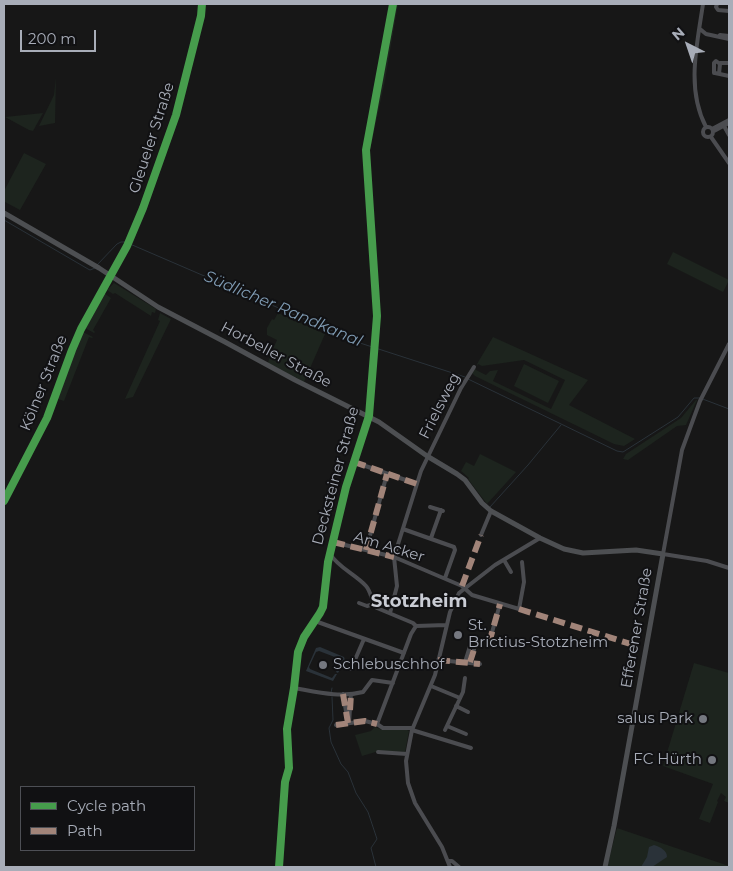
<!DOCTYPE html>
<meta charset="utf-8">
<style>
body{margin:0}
#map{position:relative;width:733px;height:871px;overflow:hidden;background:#171717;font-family:Montserrat,sans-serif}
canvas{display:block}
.frame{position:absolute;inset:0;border:5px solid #a8adb8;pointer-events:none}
.legend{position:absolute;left:20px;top:786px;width:175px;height:65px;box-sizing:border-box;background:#111113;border:1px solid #4d4f55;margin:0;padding:6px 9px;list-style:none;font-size:15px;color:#a8adb8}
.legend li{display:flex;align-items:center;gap:10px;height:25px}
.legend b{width:25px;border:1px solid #4d4f55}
.north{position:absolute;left:663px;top:20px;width:50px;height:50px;-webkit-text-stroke:4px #111113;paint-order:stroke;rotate:319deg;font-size:14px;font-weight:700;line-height:20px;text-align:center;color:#a8adb8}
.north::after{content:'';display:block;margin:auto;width:18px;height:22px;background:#a8adb8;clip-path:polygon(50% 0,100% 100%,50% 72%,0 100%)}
.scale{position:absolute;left:20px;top:30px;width:76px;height:22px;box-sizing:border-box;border:2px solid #a8adb8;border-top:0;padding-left:6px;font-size:15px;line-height:18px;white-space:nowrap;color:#a8adb8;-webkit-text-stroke:4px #111113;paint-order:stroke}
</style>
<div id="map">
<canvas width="733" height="871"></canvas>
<div class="frame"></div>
<ul class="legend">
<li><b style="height:6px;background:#469c4c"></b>Cycle path</li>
<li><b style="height:6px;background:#a18479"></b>Path</li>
</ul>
<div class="north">N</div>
<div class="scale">200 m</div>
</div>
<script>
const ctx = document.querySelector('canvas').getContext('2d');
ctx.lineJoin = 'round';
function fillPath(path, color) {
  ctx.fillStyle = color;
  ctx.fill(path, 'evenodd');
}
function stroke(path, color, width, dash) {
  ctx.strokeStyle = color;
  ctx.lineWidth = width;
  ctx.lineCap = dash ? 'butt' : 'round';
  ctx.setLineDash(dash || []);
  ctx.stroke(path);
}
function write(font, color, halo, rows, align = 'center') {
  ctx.font = font + ' Montserrat,sans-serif';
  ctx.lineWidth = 4;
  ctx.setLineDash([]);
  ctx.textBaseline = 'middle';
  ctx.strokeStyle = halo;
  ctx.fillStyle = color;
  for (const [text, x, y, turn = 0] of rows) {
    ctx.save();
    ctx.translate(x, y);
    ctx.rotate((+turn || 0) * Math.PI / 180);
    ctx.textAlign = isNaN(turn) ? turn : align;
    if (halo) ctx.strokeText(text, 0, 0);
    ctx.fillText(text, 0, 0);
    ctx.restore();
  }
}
const green = new Path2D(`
 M 394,4 L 398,4 L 385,80 L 370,150 L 367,149 L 388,47 Z
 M 56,77 L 55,123 L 39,126 L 54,95 Z
 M 43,113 L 33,131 L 29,130 L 5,117 Z
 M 24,153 L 46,164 L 20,210 L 5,202 L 4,204 L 4,191 Z
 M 673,252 L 729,280 L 723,292 L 667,264 Z
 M 114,283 L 156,309 L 155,313 L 152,312 L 151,316 L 115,293 L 113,294 L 107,290 Z
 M 104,293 L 111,298 L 93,330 L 95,332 L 94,333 L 85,328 Z
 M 160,313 L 171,319 L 133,397 L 125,399 L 160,321 L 158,320 Z
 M 278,313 L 325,334 L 304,382 L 268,363 L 270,355 L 277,340 L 267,335 L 267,328 L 272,319 L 274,320 Z
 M 83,332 L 93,337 L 92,338 L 89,337 L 64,401 L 58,399 L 74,352 Z
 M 493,337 L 588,380 L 569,405 L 635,439 L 624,446 L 614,444 L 475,376 L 472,373 L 475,368 L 476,370 L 486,375 L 490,371 L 498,370 L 493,381 L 551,409 L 565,380 L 524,360 L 482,366 L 478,364 L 477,366 L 477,364 Z
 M 524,364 L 559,381 L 548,403 L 514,386 Z
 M 696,400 L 697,400 L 686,425 L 677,426 L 628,460 L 623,459 L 626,454 L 681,418 Z
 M 480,454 L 516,472 L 487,504 L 468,479 L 469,478 L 461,471 L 466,462 L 474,466 Z
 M 694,663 L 729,673 L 729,803 L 724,801 L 726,797 L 721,793 L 717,801 L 718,802 L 710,823 L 699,819 L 713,784 L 663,766 Z
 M 375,727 L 383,730 L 407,730 L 409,731 L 405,752 L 379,751 L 362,756 L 355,735 L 371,731 Z
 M 617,828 L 729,866 L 729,867 L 607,867 Z`);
const water = new Path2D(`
 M 320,647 L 344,657 L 345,660 L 338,673 L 336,672 L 341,662 L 340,659 L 319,651 L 316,652 L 309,667 L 310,669 L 332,678 L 335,674 L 337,674 L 333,681 L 306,671 L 316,648 Z
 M 654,845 C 660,847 667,850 667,857 L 652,867 L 641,867 L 647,857 L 649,847 Z`);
const stream = new Path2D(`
 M 4,220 L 88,269 L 90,270 L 95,268
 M 130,244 L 360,343 L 465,377
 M 97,265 L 117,244 L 121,242 L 126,242
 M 468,379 L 617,451 L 623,452 L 678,417 L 694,398 L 700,398 L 729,409
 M 490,507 L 528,465 L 561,425
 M 331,693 L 332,688
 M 332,697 L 333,720 L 329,728 L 331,742 L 341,764 L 348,772 L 356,793 L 368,812 L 377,839 L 371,848 L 376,867`);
const minor = new Path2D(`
 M 703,4 C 697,45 686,89 706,127
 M 717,4 L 716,7 L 718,10 L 729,11
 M 700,29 L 706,34 L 729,39
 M 720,35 L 729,36
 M 720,63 L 729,63
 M 719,74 L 720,64 L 716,61 L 714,63 L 714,73 L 715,73 L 729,76
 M 724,126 L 729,135
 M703 132a5 5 0 1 1 10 0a5 5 0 1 1-10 0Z
 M 712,129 L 729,120
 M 714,131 L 727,124
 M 711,137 L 729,163
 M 729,344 L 700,401 L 682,450 L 663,554 L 707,561 L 729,568
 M 354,462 L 417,484
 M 4,501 L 47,418 L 72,350 L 81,329 L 127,246 L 143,208 L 176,115 L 201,16 L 202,4
 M 430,507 L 443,511
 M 403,529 L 454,547 L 455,550 L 445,578
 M 481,535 L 491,511
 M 431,538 L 441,510
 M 333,542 L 394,557 L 462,586 L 472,595 L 519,609 L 524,582 L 522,562
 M 366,550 L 387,474
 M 330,554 C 339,568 355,574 366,586 C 372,593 371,602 377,608 L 413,623 L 416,626
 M 504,560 L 511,572
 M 359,603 L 367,606 L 374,604
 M 390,613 L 397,586 L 394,557 L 421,471 L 461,388 L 474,367
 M 315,621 L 404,653
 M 416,626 L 446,625
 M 489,643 L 500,604
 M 438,660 L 480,664
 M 465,662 L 470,646 L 475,646
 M 470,662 L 477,640
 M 351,669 L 364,639
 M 431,686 L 460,698
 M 294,688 C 317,692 340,698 363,692 L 372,680 L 393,683
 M 343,694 L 348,723
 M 456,706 L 468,712
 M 289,719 L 294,688 L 298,652 L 304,637 L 320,613 L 323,607 L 328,562 L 346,487 L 369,416 L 375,353
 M 349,723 L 351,694
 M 336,725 L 365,721 L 377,724
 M 447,726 L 466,734
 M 413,728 L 383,728 L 377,724 L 411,634 L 416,626
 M 412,730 L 471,748
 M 445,730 L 463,692 L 465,678
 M 378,752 L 407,754
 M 448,861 L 452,861 L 459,867
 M 450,867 L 442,847 L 415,803 L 408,783 L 406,761 L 412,730 L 435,675 L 450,612 L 459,593 L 495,565 L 540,538`);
const major = new Path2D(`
 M 4,213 L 99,268 L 158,307 L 225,342 L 295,380 L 379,422 L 427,456 L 457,474 L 465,480 L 482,503 L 491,511 L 540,538 L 564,549 L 583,553 L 636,550 L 663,554 L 614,826 L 605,867`);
const quiet = new Path2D(`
 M 354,462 L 417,484
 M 333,542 L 394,557
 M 366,550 L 387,474
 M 462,586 L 481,535
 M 519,609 L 634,645
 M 489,643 L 500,604
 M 438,660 L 480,664
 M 470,662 L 477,640
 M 343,694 L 348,723
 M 350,710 L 351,694
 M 336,725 L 365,721 L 377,724`);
const cycleway = new Path2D(`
 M 4,501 L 47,418 L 72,350 L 81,329 L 127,246 L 143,208 L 176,115 L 201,16 L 202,4
 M 279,867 L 285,782 L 289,768 L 287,729 L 294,688 L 298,652 L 304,637 L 320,613 L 323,607 L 328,562 L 346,487 L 369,416 L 377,316 L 366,150 L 393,4`);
const markers = [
 [458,635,5,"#757880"],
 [323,665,5,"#757880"],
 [703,719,5,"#757880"],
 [712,760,5,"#757880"]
];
const streetNames = [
 ["Gleueler Straße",152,138,-72],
 ["Horbeller Straße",276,355,28],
 ["Kölner Straße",44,383,-68],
 ["Frielsweg",440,406,-63],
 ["Decksteiner Straße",336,476,-75],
 ["Am Acker",389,547,17],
 ["Efferener Straße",637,628,-80]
];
const poiNames = [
 ["St.",468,626],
 ["Brictius-Stotzheim",468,643],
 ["Schlebuschhof",333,665],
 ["salus Park",693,719,"right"],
 ["FC Hürth",702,760,"right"]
];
const waterNames = [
 ["Südlicher Randkanal",283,309,23]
];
const quarterNames = [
 ["Stotzheim",419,602]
];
fillPath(green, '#1d241e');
fillPath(water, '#2a3239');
stroke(stream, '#2a3239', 1);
stroke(minor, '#4b4c50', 4);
stroke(major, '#4d4f52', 5);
stroke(quiet, '#a18479', 6, [12, 6]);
stroke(cycleway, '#469c4c', 8);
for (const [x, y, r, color] of markers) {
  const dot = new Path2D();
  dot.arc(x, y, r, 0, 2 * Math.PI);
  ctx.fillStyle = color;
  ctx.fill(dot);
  stroke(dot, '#111113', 2);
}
write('15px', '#a8adb8', '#111113', streetNames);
write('15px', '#a8adb8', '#111113', poiNames, 'left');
write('italic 16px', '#7f9bb3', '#111113', waterNames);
write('bold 18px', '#c9ccd4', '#111113', quarterNames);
</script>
